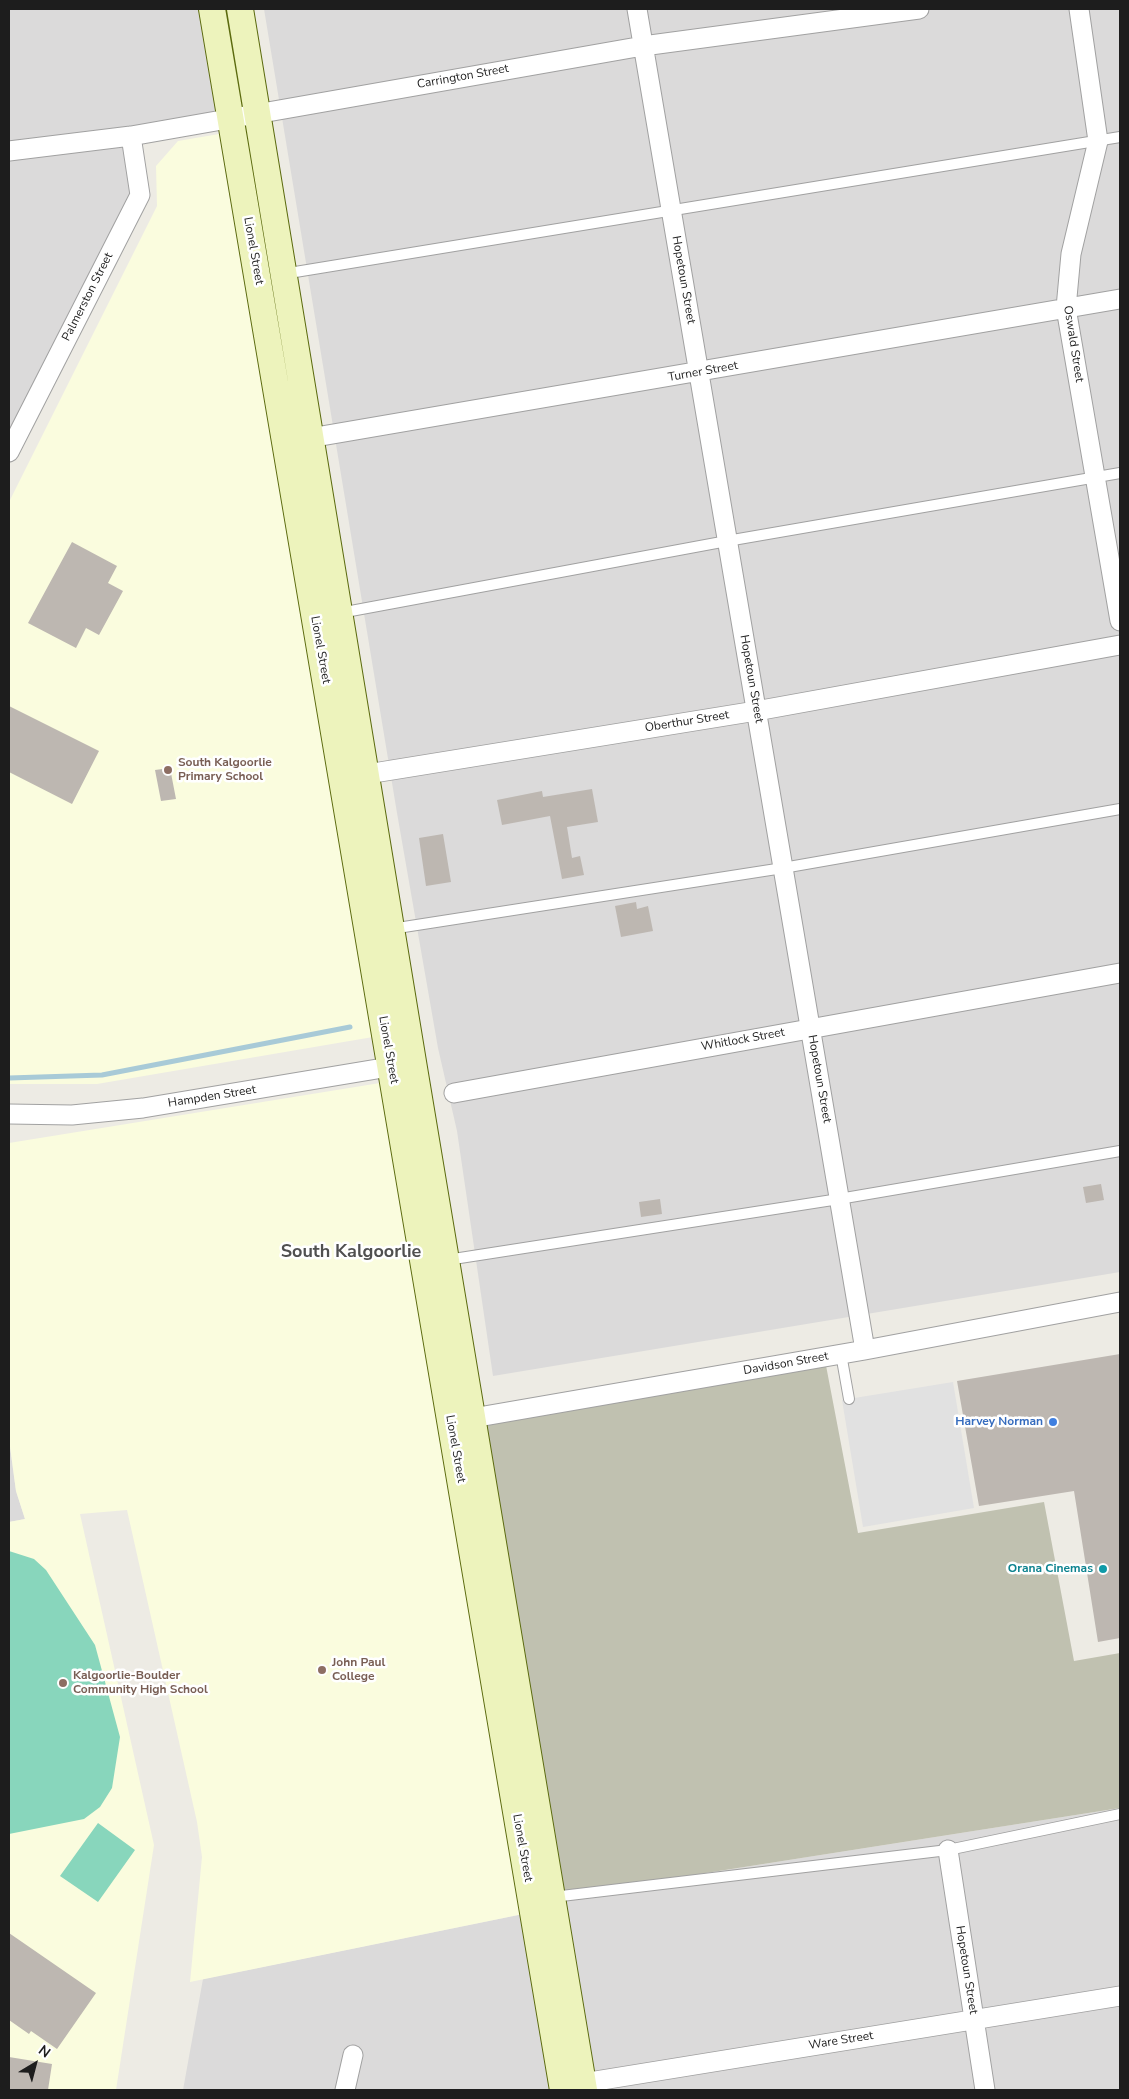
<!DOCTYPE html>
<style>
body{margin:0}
#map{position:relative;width:1129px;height:2099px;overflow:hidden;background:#edebe4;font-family:"Nunito Sans",sans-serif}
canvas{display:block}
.frame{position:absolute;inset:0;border:10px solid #1d1d1d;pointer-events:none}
.north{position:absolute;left:10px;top:2039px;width:50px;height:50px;-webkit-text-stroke:4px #fff;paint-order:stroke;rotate:37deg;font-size:14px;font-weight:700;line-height:20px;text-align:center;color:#1d1d1d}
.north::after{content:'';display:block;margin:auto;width:18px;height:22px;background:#1d1d1d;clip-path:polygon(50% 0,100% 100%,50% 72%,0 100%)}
</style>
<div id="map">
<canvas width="1129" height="2099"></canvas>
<div class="frame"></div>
<div class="north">N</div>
</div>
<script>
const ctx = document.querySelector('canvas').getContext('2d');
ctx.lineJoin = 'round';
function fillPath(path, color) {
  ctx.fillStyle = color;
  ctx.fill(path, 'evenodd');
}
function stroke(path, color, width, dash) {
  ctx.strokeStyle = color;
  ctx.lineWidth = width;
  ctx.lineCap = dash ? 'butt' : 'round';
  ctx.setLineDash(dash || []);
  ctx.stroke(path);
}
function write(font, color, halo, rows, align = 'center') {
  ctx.font = font + ' "Nunito Sans",sans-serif';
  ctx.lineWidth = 5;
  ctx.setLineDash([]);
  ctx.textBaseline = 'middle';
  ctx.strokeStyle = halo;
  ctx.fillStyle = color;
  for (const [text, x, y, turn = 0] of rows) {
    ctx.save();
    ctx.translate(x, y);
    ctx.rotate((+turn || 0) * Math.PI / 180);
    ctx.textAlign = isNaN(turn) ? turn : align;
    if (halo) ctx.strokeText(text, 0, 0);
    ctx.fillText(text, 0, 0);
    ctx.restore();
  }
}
const residential = new Path2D(`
 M 9,9 L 212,9 L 231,118 L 131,136 L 140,195 L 9,455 Z
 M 264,9 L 1120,9 L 1120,1272 L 493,1376 L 457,1131 L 438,1048 L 397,813 Z
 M 9,1439 L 16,1491 L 25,1519 L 9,1522 Z
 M 1120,1808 L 1120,2090 L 584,2090 L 553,1897 Z
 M 523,1914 L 553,2090 L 183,2090 L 203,1979 Z`);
const education = new Path2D(`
 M 219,134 L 373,1037 L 97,1084 L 9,1084 L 9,502 L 157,206 L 156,166 L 178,141 Z
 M 380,1083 L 523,1914 L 190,1982 L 202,1857 L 197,1822 L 127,1510 L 80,1514 L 154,1845 L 116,2090 L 9,2090 L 9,1522 L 25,1519 L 16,1491 L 9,1439 L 9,1143 Z`);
const construction = new Path2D(`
 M 824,1355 L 858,1533 L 1044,1502 L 1074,1661 L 1120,1653 L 1120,1808 L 553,1897 L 473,1418 Z`);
const pitch = new Path2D(`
 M 9,1551 L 34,1559 L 46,1570 L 95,1645 L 120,1737 L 112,1788 L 100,1807 L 84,1819 L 9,1834 Z
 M 98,1823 L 135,1850 L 98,1902 L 60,1876 Z`);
const parking = new Path2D(`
 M 953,1382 L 974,1508 L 863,1527 L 842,1400 Z`);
const stream = new Path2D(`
 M 9,1078 L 102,1075 L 350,1027`);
const building = new Path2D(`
 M 72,542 L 117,566 L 108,583 L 123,591 L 99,635 L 86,628 L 76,648 L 28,623 Z
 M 9,706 L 99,751 L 72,804 L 9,772 Z
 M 170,768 L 176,799 L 161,801 L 155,770 Z
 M 592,789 L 598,822 L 567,827 L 572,858 L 580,856 L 584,875 L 562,879 L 550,816 L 502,825 L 497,800 L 542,791 L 543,797 Z
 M 443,834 L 451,882 L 426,886 L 419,838 Z
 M 636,902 L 637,909 L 648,906 L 653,931 L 621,937 L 615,906 Z
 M 1101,1184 L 1104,1200 L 1086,1203 L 1083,1187 Z
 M 660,1199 L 662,1214 L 641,1217 L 639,1202 Z
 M 1120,1354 L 1120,1638 L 1098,1642 L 1074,1491 L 979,1506 L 957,1381 Z
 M 9,1933 L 96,1993 L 57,2049 L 31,2031 L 29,2034 L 9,2020 Z
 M 9,2057 L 52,2064 L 48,2090 L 9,2090 Z`);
const lane = new Path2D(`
 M 283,274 L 1120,137
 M 340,613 L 727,541 L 1120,473
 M 391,929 L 783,868 L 1120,809
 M 447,1260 L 839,1199 L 1120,1151
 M 841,1354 L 849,1399
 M 553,1897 L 948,1850 L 1120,1814`);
const street = new Path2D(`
 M 637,9 L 865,1350
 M 1079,9 L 1098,141 L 1071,254 L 1066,308 L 1120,621
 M 9,151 L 131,136 L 643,46 L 919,9
 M 298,440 L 1120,299
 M 9,452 L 140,195 L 131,136
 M 355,776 L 756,711 L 1120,645
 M 454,1093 L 1120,973
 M 9,1114 L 72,1115 L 143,1108 L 401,1065
 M 461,1420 L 865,1350 L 1120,1302
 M 948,1850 L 985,2090
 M 571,2085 L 1120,1996
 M 345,2090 L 353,2055`);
const secondary = new Path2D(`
 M 212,9 L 563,2090
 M 240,9 L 413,1062 L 584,2090`);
const markers = [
 [168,770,5,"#8d6e63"],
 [1053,1422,5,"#3f7fe0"],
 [1103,1569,5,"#0f9aa8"],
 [322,1670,5,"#8d6e63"],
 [63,1683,5,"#8d6e63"]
];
const streetNames = [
 ["Carrington Street",463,77,-10],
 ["Lionel Street",253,251,80],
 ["Hopetoun Street",683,280,80],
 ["Palmerston Street",88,297,-63],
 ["Oswald Street",1073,344,81],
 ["Turner Street",703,372,-10],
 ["Lionel Street",320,650,80],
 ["Hopetoun Street",751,679,80],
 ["Oberthur Street",687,722,-9],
 ["Whitlock Street",743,1040,-10],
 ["Lionel Street",388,1050,80],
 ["Hopetoun Street",819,1079,80],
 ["Hampden Street",212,1097,-9],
 ["Davidson Street",786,1364,-10],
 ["Lionel Street",455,1449,80],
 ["Lionel Street",522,1848,80],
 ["Hopetoun Street",966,1970,81],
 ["Ware Street",841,2041,-9]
];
const educationNames = [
 ["South Kalgoorlie",178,763],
 ["Primary School",178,777],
 ["John Paul",332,1663],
 ["College",332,1677],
 ["Kalgoorlie-Boulder",73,1676],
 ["Community High School",73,1690]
];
const shopNames = [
 ["Harvey Norman",1043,1422]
];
const cultureNames = [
 ["Orana Cinemas",1093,1569]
];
const districtNames = [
 ["South Kalgoorlie",351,1253]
];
fillPath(residential, '#dbdada');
fillPath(education, '#fafcde');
fillPath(construction, '#c0c1b0');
fillPath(pitch, '#88d6bc');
fillPath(parking, '#e1e1e1');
stroke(stream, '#a8cad7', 5);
fillPath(building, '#bdb7b1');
stroke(lane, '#a1a1a1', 12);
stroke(street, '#a1a1a1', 21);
stroke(secondary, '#5b6a0e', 28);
stroke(lane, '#fff', 10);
stroke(street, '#fff', 19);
stroke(secondary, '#edf3bc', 26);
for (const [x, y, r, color] of markers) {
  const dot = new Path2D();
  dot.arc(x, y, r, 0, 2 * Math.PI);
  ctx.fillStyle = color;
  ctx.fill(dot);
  stroke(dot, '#fff', 2);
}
write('12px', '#1d1d1d', '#fff', streetNames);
write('bold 12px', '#785e54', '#fff', educationNames, 'left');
write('bold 12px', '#366cbe', '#fff', shopNames, 'right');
write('bold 12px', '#0d838f', '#fff', cultureNames, 'right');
write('bold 18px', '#505050', '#fff', districtNames);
</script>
